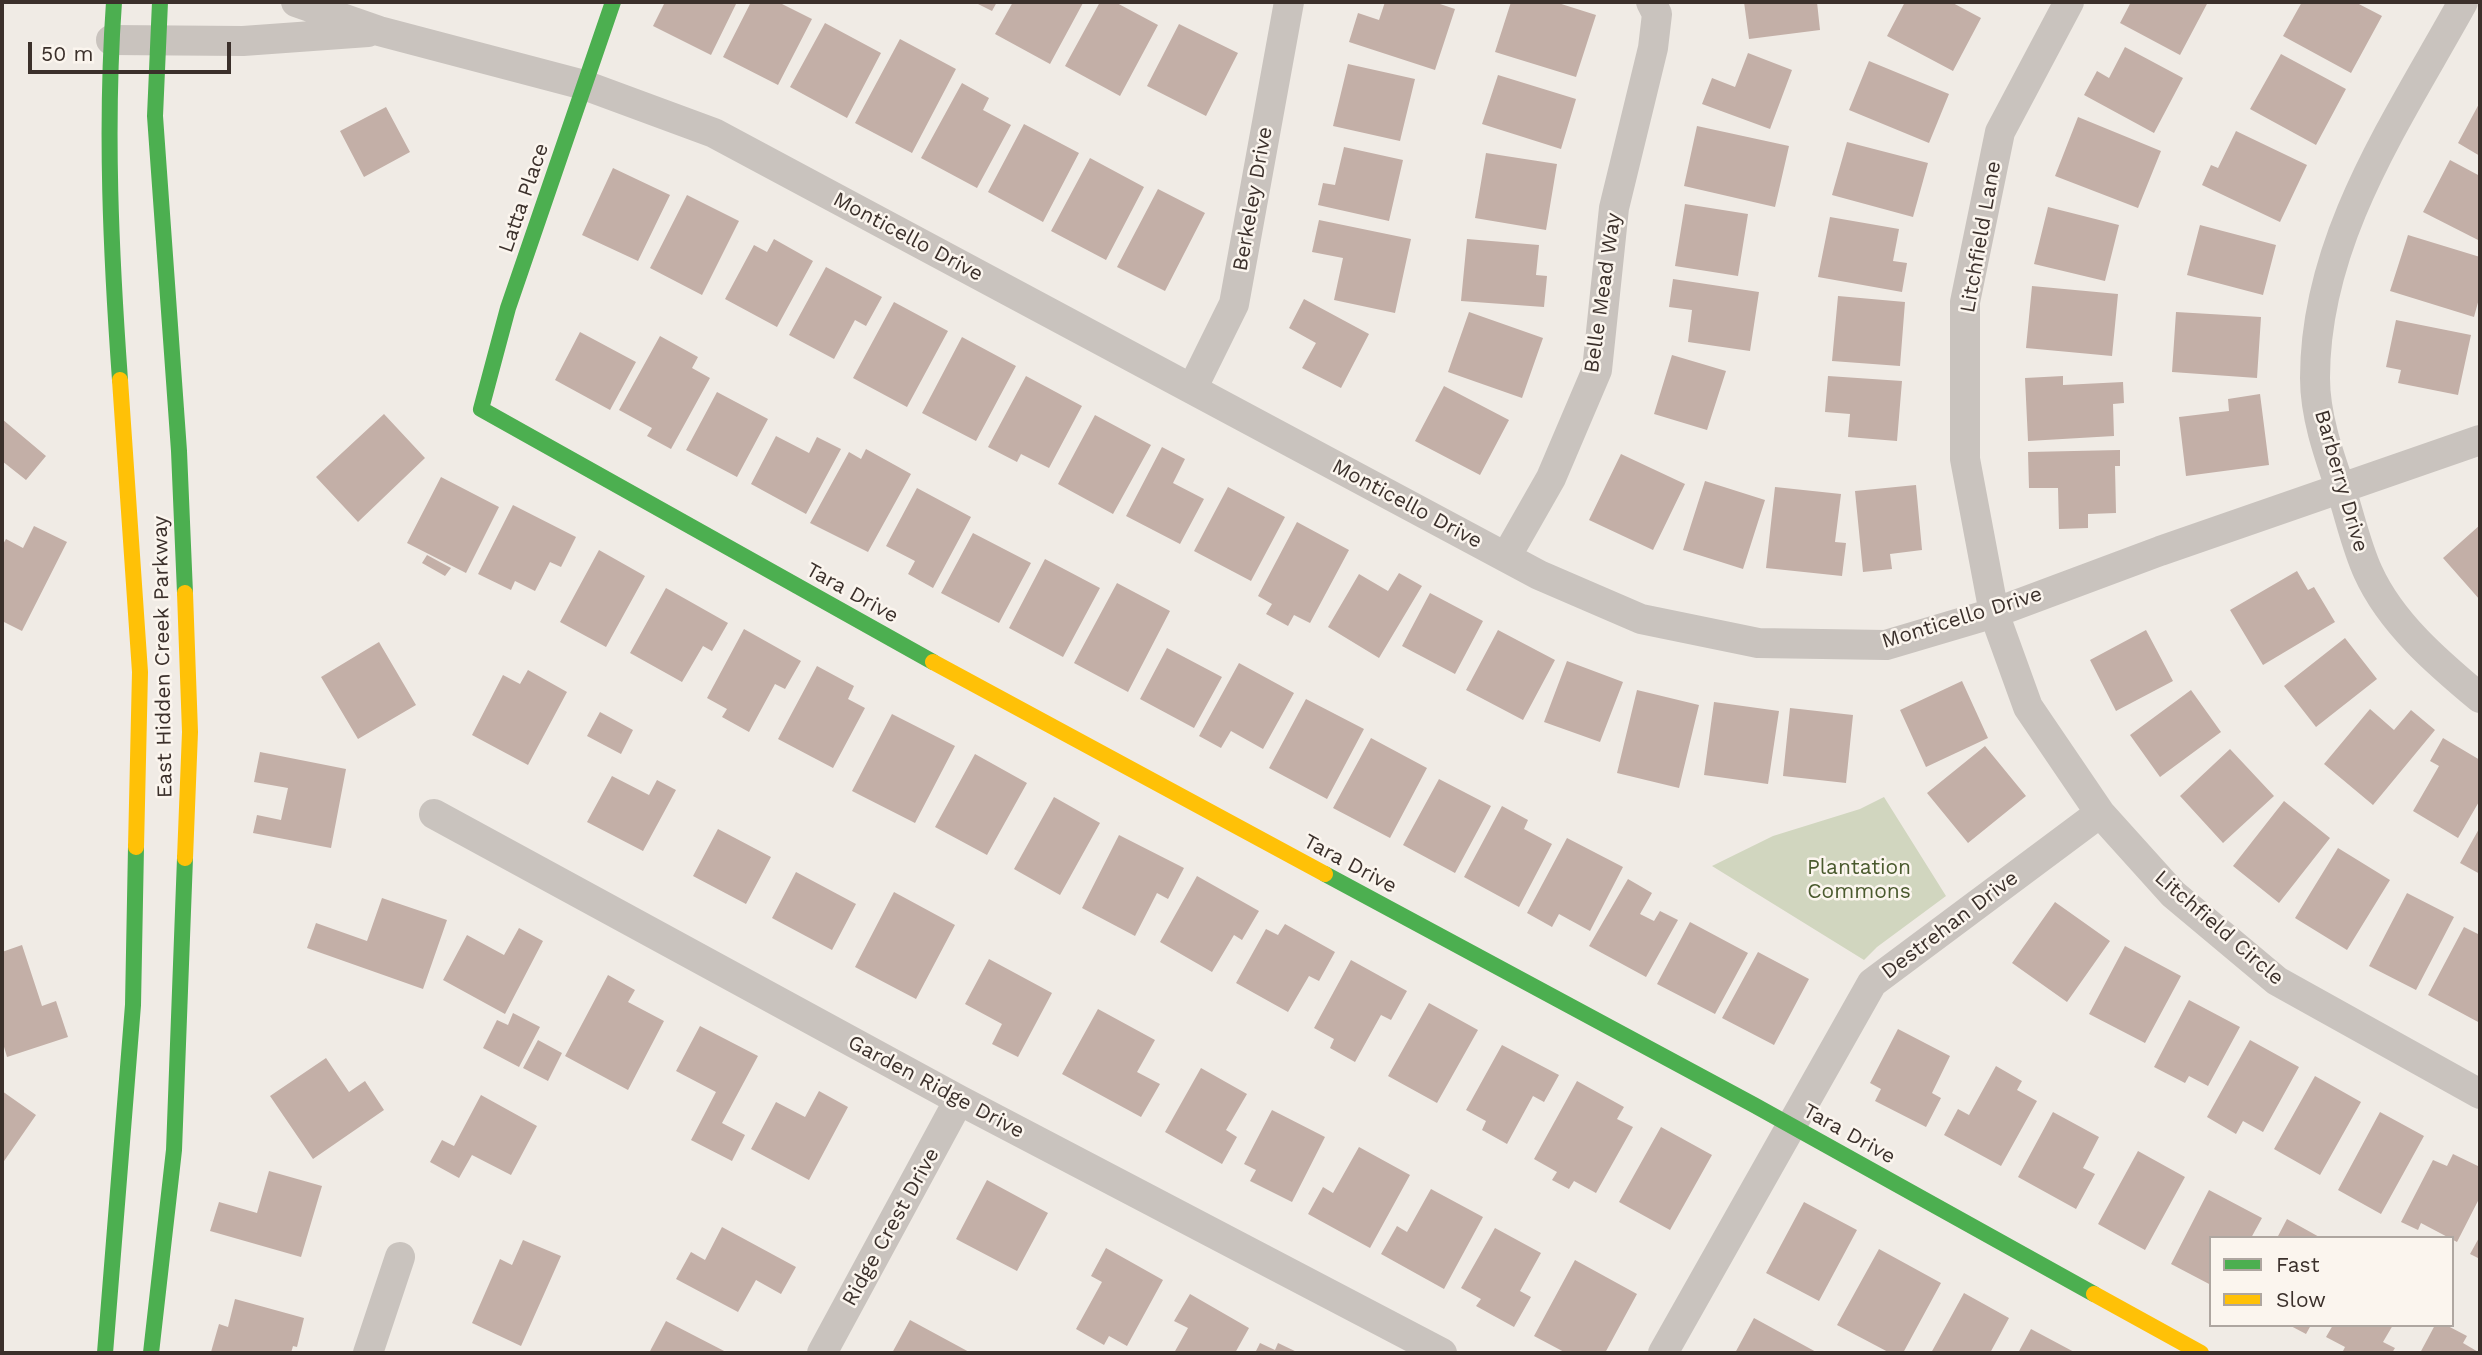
<!DOCTYPE html>
<style>
body{margin:0}
#map{position:relative;width:2482px;height:1355px;overflow:hidden;background:#f0ebe5;font-family:"Work Sans",sans-serif}
canvas{display:block}
.frame{position:absolute;inset:0;border:4px solid #3b302b;pointer-events:none}
.legend{position:absolute;left:2209px;top:1236px;width:245px;height:91px;box-sizing:border-box;background:#fbf5ee;border:2px solid #aea6a0;margin:0;padding:9px 12px;list-style:none;font-size:21px;color:#3b302b}
.legend li{display:flex;align-items:center;gap:14px;height:35px}
.legend b{width:35px;border:2px solid #aea6a0}
.scale{position:absolute;left:28px;top:42px;width:203px;height:32px;box-sizing:border-box;border:4px solid #3b302b;border-top:0;padding-left:9px;font-size:21px;line-height:24px;white-space:nowrap;color:#3b302b;-webkit-text-stroke:5px #fbf5ee;paint-order:stroke}
</style>
<div id="map">
<canvas width="2482" height="1355"></canvas>
<div class="frame"></div>
<ul class="legend">
<li><b style="height:9px;background:#4caf50"></b>Fast</li>
<li><b style="height:9px;background:#ffc107"></b>Slow</li>
</ul>
<div class="scale">50 m</div>
</div>
<script>
const ctx = document.querySelector('canvas').getContext('2d');
ctx.lineJoin = 'round';
function fillPath(path, color) {
  ctx.fillStyle = color;
  ctx.fill(path, 'evenodd');
}
function stroke(path, color, width, dash) {
  ctx.strokeStyle = color;
  ctx.lineWidth = width;
  ctx.lineCap = dash ? 'butt' : 'round';
  ctx.setLineDash(dash || []);
  ctx.stroke(path);
}
function write(font, color, halo, rows, align = 'center') {
  ctx.font = font + ' "Work Sans",sans-serif';
  ctx.lineWidth = 5;
  ctx.setLineDash([]);
  ctx.textBaseline = 'middle';
  ctx.strokeStyle = halo;
  ctx.fillStyle = color;
  for (const [text, x, y, turn = 0] of rows) {
    ctx.save();
    ctx.translate(x, y);
    ctx.rotate((+turn || 0) * Math.PI / 180);
    ctx.textAlign = isNaN(turn) ? turn : align;
    if (halo) ctx.strokeText(text, 0, 0);
    ctx.fillText(text, 0, 0);
    ctx.restore();
  }
}
const green = new Path2D(`
 M 1884,797 L 1946,896 L 1877,947 L 1864,960 L 1712,866 L 1773,836 L 1860,809 Z`);
const building = new Path2D(`
 M 665,2 L 737,2 L 711,55 L 653,26 Z
 M 751,2 L 778,2 L 812,19 L 778,85 L 723,57 Z
 M 974,2 L 997,2 L 992,11 Z
 M 1013,2 L 1083,3 L 1050,64 L 995,34 Z
 M 1100,2 L 1115,2 L 1158,25 L 1120,96 L 1065,66 Z
 M 1385,2 L 1434,2 L 1455,9 L 1435,70 L 1349,42 L 1358,13 L 1379,20 Z
 M 1511,2 L 1555,2 L 1596,15 L 1576,77 L 1495,52 Z
 M 1744,2 L 1817,2 L 1820,30 L 1749,39 Z
 M 1905,2 L 1951,2 L 1981,18 L 1953,71 L 1887,36 Z
 M 2131,2 L 2208,2 L 2180,55 L 2120,23 Z
 M 2302,2 L 2355,2 L 2382,16 L 2351,73 L 2283,36 Z
 M 825,23 L 881,53 L 847,118 L 790,87 Z
 M 1179,24 L 1238,53 L 1206,116 L 1147,86 Z
 M 900,39 L 956,69 L 912,153 L 855,123 Z
 M 2125,47 L 2183,78 L 2154,133 L 2084,95 L 2097,71 L 2109,78 Z
 M 1748,53 L 1792,70 L 1770,129 L 1702,104 L 1712,78 L 1735,87 Z
 M 2281,54 L 2346,89 L 2316,145 L 2250,109 Z
 M 1869,61 L 1949,94 L 1929,143 L 1849,110 Z
 M 1348,64 L 1415,79 L 1400,141 L 1333,126 Z
 M 1498,75 L 1576,99 L 1561,149 L 1482,124 Z
 M 962,83 L 989,98 L 983,110 L 1011,125 L 977,188 L 921,158 Z
 M 2480,102 L 2480,156 L 2458,143 Z
 M 386,107 L 410,152 L 364,177 L 340,131 Z
 M 2078,117 L 2161,151 L 2138,208 L 2055,176 Z
 M 1024,124 L 1079,153 L 1043,222 L 988,192 Z
 M 1697,126 L 1789,146 L 1775,207 L 1684,186 Z
 M 2236,131 L 2307,165 L 2280,222 L 2202,185 L 2211,165 L 2218,168 Z
 M 1847,142 L 1928,163 L 1913,217 L 1832,195 Z
 M 1344,147 L 1403,160 L 1389,221 L 1318,205 L 1323,183 L 1335,185 Z
 M 1486,153 L 1557,164 L 1546,230 L 1475,218 Z
 M 1090,158 L 1144,187 L 1106,260 L 1051,231 Z
 M 2450,160 L 2480,176 L 2480,241 L 2423,212 Z
 M 613,168 L 670,195 L 638,261 L 582,235 Z
 M 1158,189 L 1205,213 L 1165,291 L 1117,267 Z
 M 687,195 L 739,221 L 702,295 L 650,268 Z
 M 1685,204 L 1748,214 L 1738,276 L 1675,266 Z
 M 2048,207 L 2119,225 L 2105,281 L 2034,264 Z
 M 1830,217 L 1899,229 L 1893,261 L 1907,263 L 1902,292 L 1818,277 Z
 M 1319,220 L 1411,239 L 1395,313 L 1334,300 L 1343,258 L 1312,252 Z
 M 2200,225 L 2276,245 L 2263,295 L 2187,275 Z
 M 2408,235 L 2480,257 L 2480,295 L 2474,317 L 2390,291 Z
 M 774,239 L 813,261 L 777,327 L 725,299 L 754,245 L 767,252 Z
 M 1467,239 L 1539,245 L 1536,275 L 1547,276 L 1544,307 L 1461,301 Z
 M 826,267 L 882,297 L 866,326 L 855,320 L 834,359 L 789,335 Z
 M 1673,279 L 1759,292 L 1750,351 L 1688,342 L 1692,310 L 1669,307 Z
 M 2032,286 L 2118,294 L 2112,356 L 2026,348 Z
 M 1838,296 L 1905,302 L 1900,366 L 1832,361 Z
 M 1304,299 L 1369,334 L 1341,388 L 1302,368 L 1316,343 L 1289,328 Z
 M 894,302 L 948,331 L 907,407 L 853,378 Z
 M 1469,312 L 1543,338 L 1522,398 L 1448,372 Z
 M 2176,312 L 2261,317 L 2257,378 L 2172,372 Z
 M 2396,320 L 2471,335 L 2458,395 L 2398,383 L 2401,370 L 2386,367 Z
 M 580,332 L 636,362 L 610,410 L 555,380 Z
 M 660,336 L 698,357 L 692,368 L 710,378 L 671,449 L 647,436 L 652,428 L 619,410 Z
 M 962,337 L 1016,366 L 976,441 L 922,413 Z
 M 1672,355 L 1726,371 L 1707,430 L 1654,414 Z
 M 1026,376 L 1082,406 L 1049,468 L 1021,454 L 1017,462 L 988,447 Z
 M 1828,376 L 1902,381 L 1897,441 L 1848,437 L 1850,414 L 1825,412 Z
 M 2063,376 L 2063,385 L 2123,382 L 2124,403 L 2113,404 L 2114,436 L 2028,441 L 2025,378 Z
 M 1444,386 L 1509,420 L 1480,475 L 1415,441 Z
 M 717,392 L 768,419 L 737,477 L 686,450 Z
 M 2260,394 L 2269,465 L 2186,476 L 2179,417 L 2229,411 L 2228,399 Z
 M 384,414 L 425,458 L 358,522 L 316,477 Z
 M 1095,415 L 1151,445 L 1113,514 L 1058,484 Z
 M 2,419 L 46,456 L 26,480 L 2,461 Z
 M 776,436 L 809,453 L 817,437 L 841,449 L 806,514 L 751,484 Z
 M 1162,447 L 1185,459 L 1173,483 L 1204,499 L 1180,544 L 1126,516 Z
 M 866,449 L 911,474 L 868,552 L 810,523 L 849,452 L 861,459 Z
 M 2120,450 L 2120,466 L 2115,466 L 2116,513 L 2088,514 L 2088,528 L 2059,529 L 2058,488 L 2029,488 L 2028,452 Z
 M 1621,454 L 1685,484 L 1653,550 L 1589,520 Z
 M 441,477 L 499,507 L 466,573 L 407,543 Z
 M 1705,481 L 1765,500 L 1743,569 L 1683,550 Z
 M 1916,485 L 1922,550 L 1890,554 L 1892,569 L 1863,572 L 1855,491 Z
 M 1228,487 L 1285,517 L 1251,581 L 1194,551 Z
 M 1775,487 L 1841,494 L 1835,542 L 1846,543 L 1842,576 L 1766,568 Z
 M 917,488 L 971,517 L 933,588 L 908,574 L 915,561 L 886,546 Z
 M 513,505 L 576,537 L 561,567 L 550,562 L 535,591 L 515,581 L 511,590 L 478,574 Z
 M 1297,522 L 1349,550 L 1310,623 L 1294,615 L 1288,626 L 1266,614 L 1272,604 L 1258,596 Z
 M 2480,525 L 2480,600 L 2443,558 Z
 M 34,526 L 67,542 L 22,631 L 2,621 L 2,546 L 6,539 L 23,548 Z
 M 973,533 L 1031,563 L 999,623 L 941,593 Z
 M 599,550 L 645,576 L 606,647 L 560,622 Z
 M 427,555 L 451,568 L 445,576 L 422,563 Z
 M 1045,559 L 1100,588 L 1063,657 L 1009,628 Z
 M 2297,571 L 2308,590 L 2314,587 L 2335,622 L 2263,665 L 2230,610 Z
 M 1399,573 L 1422,586 L 1379,658 L 1328,627 L 1359,574 L 1388,591 Z
 M 1117,583 L 1170,611 L 1128,692 L 1074,663 Z
 M 666,588 L 728,623 L 712,651 L 703,646 L 682,682 L 630,653 Z
 M 1430,593 L 1483,621 L 1455,674 L 1402,646 Z
 M 744,629 L 801,661 L 785,689 L 775,684 L 749,732 L 722,717 L 727,709 L 707,698 Z
 M 1498,630 L 1555,660 L 1523,720 L 1466,690 Z
 M 2146,630 L 2173,681 L 2116,711 L 2090,660 Z
 M 2345,638 L 2377,679 L 2316,727 L 2284,686 Z
 M 379,642 L 416,705 L 358,739 L 321,677 Z
 M 1167,648 L 1222,677 L 1194,728 L 1140,699 Z
 M 1567,661 L 1623,682 L 1600,742 L 1544,722 Z
 M 1239,663 L 1294,693 L 1263,749 L 1231,731 L 1221,748 L 1199,736 Z
 M 817,666 L 854,686 L 848,699 L 865,708 L 833,768 L 778,739 Z
 M 528,670 L 567,692 L 528,765 L 472,735 L 503,675 L 520,684 Z
 M 1962,681 L 1988,738 L 1926,767 L 1900,710 Z
 M 1637,690 L 1699,705 L 1679,788 L 1617,773 Z
 M 2191,690 L 2221,732 L 2160,777 L 2130,735 Z
 M 1306,699 L 1364,729 L 1327,799 L 1269,768 Z
 M 1714,702 L 1779,711 L 1768,784 L 1704,775 Z
 M 1790,708 L 1853,715 L 1846,783 L 1783,776 Z
 M 2370,709 L 2394,730 L 2411,710 L 2435,730 L 2373,805 L 2324,764 Z
 M 600,712 L 633,730 L 621,754 L 587,736 Z
 M 892,714 L 955,746 L 915,823 L 852,791 Z
 M 1371,738 L 1427,768 L 1390,838 L 1333,808 Z
 M 2443,738 L 2480,760 L 2480,800 L 2458,838 L 2413,811 L 2439,766 L 2430,761 Z
 M 1985,746 L 2026,796 L 1968,843 L 1927,793 Z
 M 2230,749 L 2274,796 L 2223,843 L 2180,796 Z
 M 260,752 L 346,769 L 331,848 L 253,833 L 257,815 L 281,820 L 288,788 L 254,782 Z
 M 975,754 L 1027,783 L 987,855 L 935,827 Z
 M 612,776 L 649,795 L 657,780 L 676,790 L 643,851 L 587,822 Z
 M 1439,779 L 1491,806 L 1455,873 L 1403,845 Z
 M 1054,797 L 1100,823 L 1060,895 L 1014,869 Z
 M 2284,801 L 2330,838 L 2279,903 L 2233,866 Z
 M 1502,806 L 1528,820 L 1524,829 L 1552,844 L 1519,907 L 1464,877 Z
 M 2480,827 L 2480,874 L 2460,863 Z
 M 718,829 L 771,857 L 746,904 L 693,876 Z
 M 1119,835 L 1184,868 L 1168,899 L 1157,893 L 1135,936 L 1082,908 Z
 M 1567,838 L 1623,867 L 1590,931 L 1559,914 L 1552,927 L 1527,913 Z
 M 2338,848 L 2390,880 L 2347,950 L 2295,918 Z
 M 796,872 L 856,904 L 832,950 L 772,918 Z
 M 1197,876 L 1259,911 L 1242,940 L 1234,935 L 1212,972 L 1160,942 Z
 M 1628,879 L 1652,893 L 1640,914 L 1654,921 L 1660,911 L 1678,920 L 1646,977 L 1589,946 Z
 M 894,892 L 955,925 L 916,999 L 855,967 Z
 M 2407,893 L 2454,917 L 2416,990 L 2369,966 Z
 M 382,898 L 447,920 L 423,989 L 307,948 L 316,923 L 367,941 Z
 M 2055,902 L 2110,941 L 2067,1002 L 2012,963 Z
 M 1690,922 L 1748,953 L 1715,1014 L 1657,984 Z
 M 1285,924 L 1335,952 L 1319,981 L 1309,976 L 1288,1012 L 1236,983 L 1266,929 L 1278,935 Z
 M 2464,927 L 2480,935 L 2480,1023 L 2428,995 Z
 M 519,928 L 543,941 L 505,1014 L 443,980 L 467,935 L 504,955 Z
 M 22,945 L 42,1006 L 56,1001 L 68,1037 L 7,1057 L 2,1040 L 2,952 Z
 M 2125,946 L 2181,976 L 2145,1043 L 2089,1014 Z
 M 1758,952 L 1809,979 L 1774,1045 L 1722,1018 Z
 M 989,959 L 1052,993 L 1018,1057 L 992,1044 L 1002,1024 L 965,1004 Z
 M 1351,960 L 1407,991 L 1391,1020 L 1381,1015 L 1355,1062 L 1330,1048 L 1334,1039 L 1314,1028 Z
 M 608,975 L 635,990 L 628,1002 L 664,1021 L 628,1090 L 565,1056 Z
 M 2189,1000 L 2240,1027 L 2208,1086 L 2189,1076 L 2185,1083 L 2154,1067 Z
 M 1429,1003 L 1478,1030 L 1437,1103 L 1388,1076 Z
 M 1098,1009 L 1155,1040 L 1137,1072 L 1160,1084 L 1141,1117 L 1062,1074 Z
 M 513,1013 L 540,1027 L 519,1067 L 483,1048 L 497,1020 L 508,1025 Z
 M 700,1026 L 758,1056 L 722,1123 L 745,1135 L 732,1161 L 691,1140 L 716,1092 L 676,1071 Z
 M 1898,1029 L 1950,1056 L 1932,1093 L 1941,1098 L 1926,1127 L 1875,1101 L 1881,1089 L 1870,1083 Z
 M 538,1040 L 562,1053 L 548,1081 L 523,1068 Z
 M 2250,1040 L 2299,1067 L 2263,1132 L 2243,1121 L 2236,1134 L 2207,1117 Z
 M 1502,1045 L 1559,1075 L 1544,1102 L 1533,1096 L 1507,1144 L 1482,1130 L 1486,1121 L 1466,1110 Z
 M 326,1058 L 349,1092 L 365,1081 L 384,1110 L 313,1159 L 270,1096 Z
 M 1996,1066 L 2022,1081 L 2017,1090 L 2037,1101 L 2001,1166 L 1944,1135 L 1958,1109 L 1969,1115 Z
 M 1201,1068 L 1247,1094 L 1226,1130 L 1237,1137 L 1222,1164 L 1165,1132 Z
 M 2315,1076 L 2361,1102 L 2320,1175 L 2274,1149 Z
 M 1577,1081 L 1624,1107 L 1617,1119 L 1633,1127 L 1596,1193 L 1574,1181 L 1569,1189 L 1552,1180 L 1557,1172 L 1534,1159 Z
 M 2,1091 L 36,1115 L 2,1164 Z
 M 819,1091 L 848,1107 L 809,1180 L 751,1149 L 776,1102 L 805,1117 Z
 M 481,1095 L 537,1126 L 511,1175 L 472,1155 L 459,1178 L 430,1162 L 442,1140 L 454,1146 Z
 M 1272,1110 L 1325,1137 L 1292,1202 L 1250,1181 L 1256,1170 L 1244,1164 Z
 M 2053,1112 L 2099,1137 L 2083,1168 L 2095,1174 L 2076,1209 L 2018,1177 Z
 M 2380,1112 L 2424,1136 L 2381,1214 L 2338,1190 Z
 M 1661,1127 L 1712,1155 L 1670,1230 L 1619,1202 Z
 M 1359,1147 L 1410,1175 L 1370,1248 L 1308,1214 L 1323,1187 L 1333,1193 Z
 M 2138,1151 L 2185,1177 L 2145,1250 L 2098,1224 Z
 M 2453,1154 L 2480,1167 L 2480,1197 L 2457,1242 L 2421,1223 L 2418,1230 L 2401,1222 L 2433,1160 L 2447,1166 Z
 M 269,1171 L 322,1186 L 301,1257 L 210,1231 L 219,1202 L 257,1213 Z
 M 987,1180 L 1048,1213 L 1017,1271 L 956,1239 Z
 M 1431,1189 L 1483,1217 L 1444,1289 L 1381,1254 L 1397,1226 L 1407,1232 Z
 M 2209,1190 L 2262,1218 L 2251,1238 L 2211,1238 L 2211,1285 L 2171,1264 Z
 M 1804,1202 L 1857,1230 L 1819,1301 L 1766,1273 Z
 M 2287,1219 L 2321,1238 L 2277,1238 Z
 M 722,1227 L 796,1267 L 781,1294 L 756,1280 L 738,1312 L 676,1279 L 691,1252 L 705,1260 Z
 M 1495,1228 L 1541,1253 L 1520,1291 L 1531,1297 L 1514,1327 L 1476,1306 L 1481,1299 L 1461,1288 Z
 M 2480,1236 L 2480,1259 L 2470,1254 Z
 M 523,1240 L 561,1256 L 521,1346 L 472,1323 L 500,1259 L 512,1265 Z
 M 1106,1248 L 1163,1280 L 1127,1346 L 1109,1336 L 1104,1345 L 1076,1329 L 1102,1282 L 1091,1276 Z
 M 1879,1249 L 1941,1283 L 1903,1353 L 1890,1353 L 1837,1325 Z
 M 1575,1260 L 1637,1294 L 1605,1353 L 1566,1353 L 1534,1336 Z
 M 1964,1293 L 2009,1318 L 1990,1353 L 1931,1353 Z
 M 1190,1294 L 1249,1328 L 1235,1353 L 1174,1353 L 1188,1328 L 1174,1321 Z
 M 235,1299 L 304,1318 L 297,1347 L 293,1346 L 291,1353 L 211,1352 L 219,1324 L 228,1327 Z
 M 1754,1318 L 1818,1353 L 1735,1353 Z
 M 910,1320 L 971,1353 L 892,1353 Z
 M 666,1321 L 728,1353 L 649,1353 Z
 M 2289,1325 L 2311,1325 L 2306,1334 Z
 M 2333,1325 L 2393,1325 L 2383,1342 L 2395,1348 L 2392,1353 L 2342,1353 L 2345,1347 L 2326,1337 Z
 M 2435,1325 L 2446,1325 L 2467,1336 L 2463,1343 L 2480,1353 L 2420,1353 Z
 M 2031,1329 L 2076,1353 L 2018,1353 Z
 M 1260,1343 L 1275,1350 L 1278,1343 L 1299,1353 L 1255,1353 Z`);
const street = new Path2D(`
 M 296,2 L 379,31 L 584,85 L 714,133 L 1539,575 L 1641,619 L 1758,643 L 1886,645 L 1994,613 L 2160,551 L 2480,440
 M 2069,2 L 2000,132 L 1965,302 L 1965,459 L 1994,613 L 2028,707 L 2100,813 L 2173,894 L 2277,981 L 2480,1094
 M 2463,2 C 2398,120 2315,238 2315,378 C 2315,418 2330,458 2343,496 C 2351,521 2357,548 2368,572 C 2391,623 2438,663 2480,698
 M 111,40 L 243,41 L 368,32
 M 1192,389 L 1234,304 L 1289,2
 M 1506,557 L 1551,478 L 1597,370 L 1614,208 L 1653,48 L 1657,14 L 1651,2
 M 434,814 L 959,1100 L 1442,1353
 M 368,1353 L 400,1257
 M 822,1353 L 959,1100
 M 1663,1353 L 1872,983 L 2100,813`);
const fast = new Path2D(`
 M 114,2 C 105,127 111,255 120,380
 M 160,2 L 155,116 L 179,451 L 185,593
 M 613,2 L 508,308 L 481,409 L 933,662
 M 1325,874 L 1754,1105 L 2094,1294
 M 105,1353 L 133,1005 L 136,847
 M 151,1353 L 174,1150 L 185,858`);
const slow = new Path2D(`
 M 120,380 L 140,672 L 136,847
 M 185,593 L 190,732 L 185,858
 M 933,662 L 1325,874
 M 2094,1294 L 2201,1353`);
const streetNames = [
 ["Latta Place",524,198,-71],
 ["Berkeley Drive",1253,199,-80],
 ["Monticello Drive",908,237,28],
 ["Litchfield Lane",1981,237,-80],
 ["Belle Mead Way",1603,293,-82],
 ["Barberry Drive",2341,481,74],
 ["Monticello Drive",1407,504,28],
 ["Tara Drive",852,593,29],
 ["Monticello Drive",1962,618,-17],
 ["East Hidden Creek Parkway",163,657,-91],
 ["Tara Drive",1350,864,28],
 ["Destrehan Drive",1950,925,-37],
 ["Litchfield Circle",2219,928,41],
 ["Garden Ridge Drive",936,1087,28],
 ["Tara Drive",1849,1134,29],
 ["Ridge Crest Drive",891,1227,-61]
];
const parkNames = [
 ["Plantation",1859,868],
 ["Commons",1859,892]
];
fillPath(green, '#d1d6bf');
fillPath(building, '#c3afa7');
stroke(street, '#c9c3be', 30);
stroke(fast, '#4caf50', 16);
stroke(slow, '#ffc107', 16);
write('21px', '#3b302b', '#fbf5ee', streetNames);
write('21px', '#4a5a2e', '#fbf5ee', parkNames);
</script>
